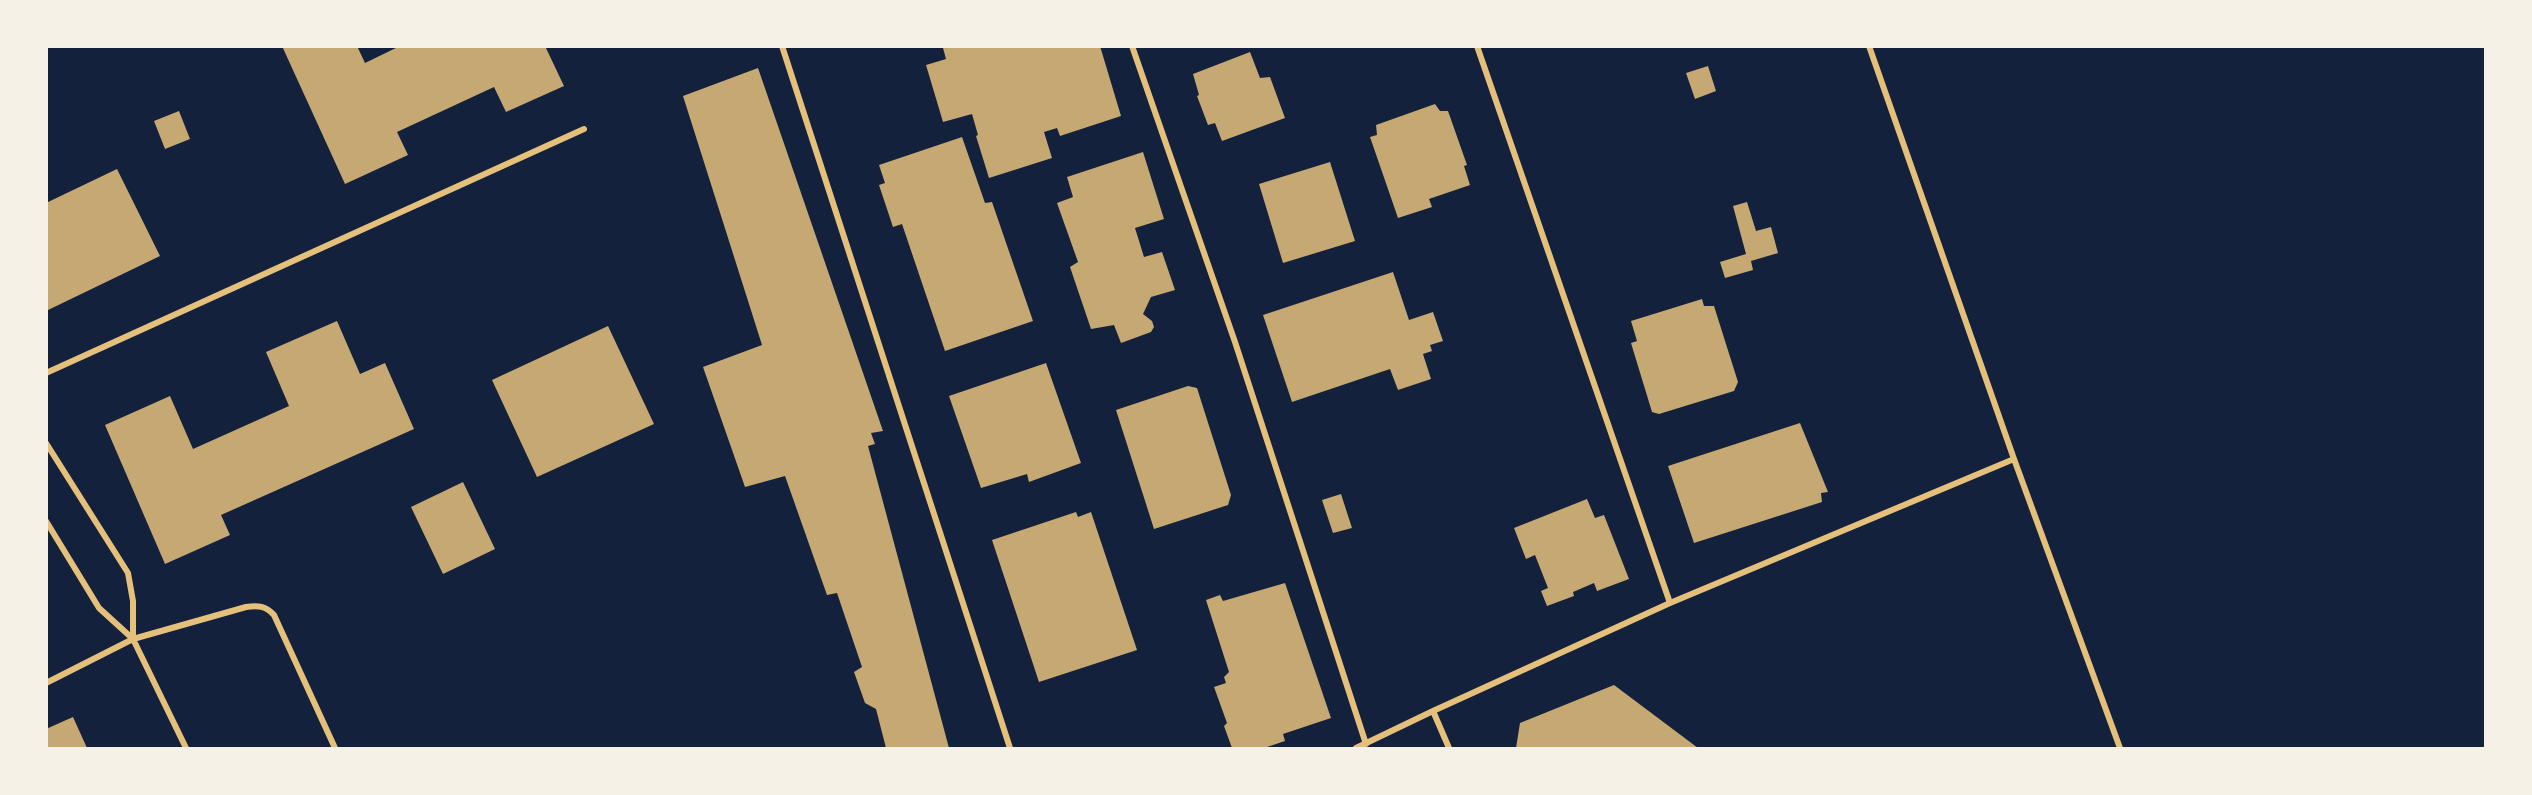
<!DOCTYPE html>
<style>
body{margin:0}
#map{position:relative;width:2532px;height:795px;overflow:hidden;background:#14213d;font-family:"Source Serif 4",serif}
canvas{display:block}
.frame{position:absolute;inset:0;border:48px solid #f6f1e7;pointer-events:none}
</style>
<div id="map">
<canvas width="2532" height="795"></canvas>
<div class="frame"></div>
</div>
<script>
const ctx = document.querySelector('canvas').getContext('2d');
ctx.lineJoin = 'round';
function fillPath(path, color) {
  ctx.fillStyle = color;
  ctx.fill(path, 'evenodd');
}
function stroke(path, color, width, dash) {
  ctx.strokeStyle = color;
  ctx.lineWidth = width;
  ctx.lineCap = dash ? 'butt' : 'round';
  ctx.setLineDash(dash || []);
  ctx.stroke(path);
}
const building = new Path2D(`
 M 282,46 L 357,46 L 365,63 L 400,46 L 545,46 L 564,86 L 506,112 L 494,87 L 397,132 L 408,155 L 345,184 Z
 M 949,46 L 1100,46 L 1121,116 L 1060,136 L 1057,128 L 1044,132 L 1052,158 L 989,178 L 976,136 L 978,135 L 972,114 L 943,122 L 926,65 L 946,59 L 943,48 Z
 M 1250,52 L 1260,78 L 1270,77 L 1285,118 L 1222,141 L 1215,123 L 1208,125 L 1197,96 L 1199,95 L 1193,74 Z
 M 1708,66 L 1716,91 L 1695,99 L 1686,73 Z
 M 758,68 L 883,431 L 871,433 L 875,444 L 868,446 L 949,748 L 886,748 L 876,709 L 865,703 L 854,672 L 862,667 L 837,593 L 827,595 L 785,476 L 745,487 L 703,367 L 762,345 L 683,96 Z
 M 1435,104 L 1440,111 L 1448,111 L 1467,165 L 1464,166 L 1470,185 L 1429,199 L 1432,207 L 1398,218 L 1370,137 L 1377,135 L 1376,125 Z
 M 179,111 L 190,139 L 165,149 L 154,121 Z
 M 962,137 L 985,203 L 992,202 L 1033,321 L 945,351 L 902,224 L 893,227 L 879,185 L 885,183 L 879,165 Z
 M 1143,152 L 1164,219 L 1135,228 L 1144,257 L 1162,252 L 1175,290 L 1151,297 L 1143,314 L 1152,321 L 1154,327 L 1151,332 L 1121,343 L 1114,325 L 1091,329 L 1070,267 L 1078,262 L 1057,203 L 1073,197 L 1067,177 Z
 M 1330,162 L 1355,241 L 1283,263 L 1259,184 Z
 M 117,169 L 160,256 L 46,311 L 46,203 Z
 M 1747,202 L 1756,231 L 1771,227 L 1778,253 L 1751,261 L 1753,270 L 1725,278 L 1720,262 L 1746,254 L 1733,206 Z
 M 1393,272 L 1409,320 L 1433,312 L 1443,341 L 1430,345 L 1432,351 L 1423,354 L 1431,379 L 1398,390 L 1390,369 L 1292,402 L 1263,315 Z
 M 1702,299 L 1704,306 L 1714,306 L 1738,382 L 1734,391 L 1659,414 L 1652,412 L 1631,343 L 1637,341 L 1631,321 Z
 M 337,321 L 360,374 L 385,363 L 414,429 L 221,515 L 230,535 L 165,564 L 105,425 L 170,396 L 193,449 L 289,406 L 266,352 Z
 M 608,326 L 654,424 L 537,477 L 492,380 Z
 M 1046,363 L 1081,463 L 1029,482 L 1027,474 L 981,488 L 949,396 Z
 M 1188,386 L 1197,388 L 1231,495 L 1228,505 L 1154,529 L 1116,410 Z
 M 1800,423 L 1828,492 L 1821,493 L 1822,502 L 1694,543 L 1668,466 Z
 M 463,482 L 495,549 L 443,574 L 411,507 Z
 M 1341,494 L 1352,528 L 1333,533 L 1322,500 Z
 M 1587,499 L 1595,518 L 1604,515 L 1629,579 L 1597,591 L 1594,583 L 1573,592 L 1574,596 L 1547,606 L 1541,591 L 1548,588 L 1535,555 L 1526,559 L 1514,528 Z
 M 1076,512 L 1078,517 L 1091,512 L 1137,650 L 1039,682 L 992,540 Z
 M 1285,583 L 1331,718 L 1283,734 L 1285,741 L 1264,748 L 1232,748 L 1224,726 L 1227,723 L 1214,687 L 1226,683 L 1224,677 L 1229,672 L 1206,600 L 1220,595 L 1223,601 Z
 M 1614,685 L 1698,748 L 1516,748 L 1520,723 Z
 M 73,717 L 87,748 L 46,748 L 46,729 Z`);
const minor = new Path2D(`
 M 782,46 L 1010,748
 M 1132,46 L 1235,342 L 1366,744
 M 1477,46 L 1670,603
 M 1869,46 L 2014,459 L 2120,748
 M 46,373 L 584,129
 M 46,443 L 128,573 L 133,601 L 133,639
 M 46,521 L 99,608 L 133,639 L 186,748
 M 46,683 L 133,639 L 246,607 C 258,605 266,606 274,615 L 335,748
 M 1433,711 L 1449,748
 M 1356,748 L 1433,711 L 1670,603 L 2014,459`);
fillPath(building, '#c6a872');
stroke(minor, '#e5c07b', 6);
</script>
